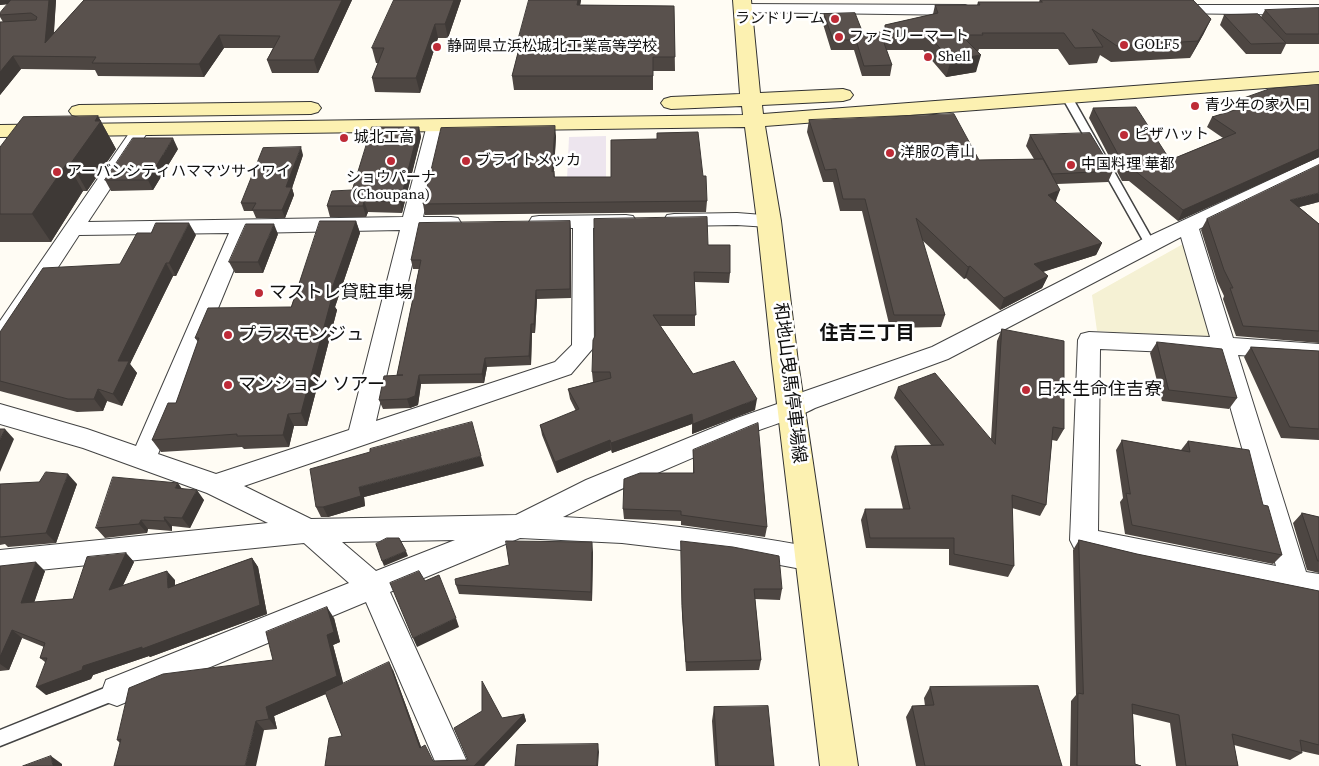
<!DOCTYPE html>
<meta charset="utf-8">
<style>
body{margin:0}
canvas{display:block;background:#fffcf4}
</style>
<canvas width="1319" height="766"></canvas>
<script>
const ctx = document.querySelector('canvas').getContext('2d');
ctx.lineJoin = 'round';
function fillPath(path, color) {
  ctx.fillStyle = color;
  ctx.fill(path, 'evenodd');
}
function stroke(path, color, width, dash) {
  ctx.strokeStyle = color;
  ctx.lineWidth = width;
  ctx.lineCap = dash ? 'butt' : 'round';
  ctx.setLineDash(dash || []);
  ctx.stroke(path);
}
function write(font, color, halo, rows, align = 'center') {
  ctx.font = font + ' "Source Serif 4","Noto Sans JP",serif';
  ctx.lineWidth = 5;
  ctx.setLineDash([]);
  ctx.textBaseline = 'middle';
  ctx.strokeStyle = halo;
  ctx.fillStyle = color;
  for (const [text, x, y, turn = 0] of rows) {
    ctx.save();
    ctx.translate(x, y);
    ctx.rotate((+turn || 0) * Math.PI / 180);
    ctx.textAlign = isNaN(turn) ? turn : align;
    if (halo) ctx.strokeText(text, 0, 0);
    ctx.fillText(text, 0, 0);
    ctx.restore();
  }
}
const industrial = new Path2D(`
 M 606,136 L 606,179 L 567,180 L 569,137 Z`);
const farmland = new Path2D(`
 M 1183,244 L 1212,338 L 1097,331 L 1092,295 Z`);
const lane = new Path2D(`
 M 1067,94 L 1072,97 L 1155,244 L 1154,247 L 1150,248 L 1145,244 L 1062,97 Z
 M 117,683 L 123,685 L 125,691 L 123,697 L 0,746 L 0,730 Z`);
const street = new Path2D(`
 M 742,4 L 965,5 L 970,7 L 973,10 L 970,13 L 965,15 L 737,12 L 734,9 L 737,6 Z
 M 1171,5 L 1319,5 L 1319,15 L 1166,13 L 1163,10 L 1166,7 Z
 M 436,120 L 442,121 L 445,125 L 423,217 L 451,217 L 458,218 L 461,223 L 458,228 L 420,230 L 376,421 L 555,362 L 572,345 L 573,228 L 539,228 L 532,227 L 529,222 L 532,217 L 539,216 L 626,215 L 633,216 L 636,221 L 633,226 L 593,228 L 594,347 L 571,374 L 244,486 L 311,519 L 516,515 L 586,480 L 737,418 L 783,402 L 797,394 L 932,347 L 1143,239 L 1319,157 L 1319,170 L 1199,229 L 1233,338 L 1319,344 L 1319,360 L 1238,355 L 1306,572 L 1319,574 L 1319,600 L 1084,552 L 1074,548 L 1070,540 L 1078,340 L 1081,334 L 1089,332 L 1210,337 L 1181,237 L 948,359 L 815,408 C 792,420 768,426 744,436 C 683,462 622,487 563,517 C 647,521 729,532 812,547 L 822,550 L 826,559 L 822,568 L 812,571 L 732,556 L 622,543 L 520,538 L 390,592 L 469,766 L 437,766 L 366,602 L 117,706 L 106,702 L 102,691 L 106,680 L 349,583 L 304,543 L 0,574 L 0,550 L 268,523 L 207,493 L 83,448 L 0,424 L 0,404 L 87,429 L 136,446 L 229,233 L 79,235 L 8,344 L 0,346 L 0,321 L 134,126 L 140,125 L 146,126 L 149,130 L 88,222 L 403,217 L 427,125 L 430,121 ZM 400,230 L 349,430 L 216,474 L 158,454 L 249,233 ZM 1100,349 L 1215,354 L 1276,566 L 1098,531 ZM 455,540 L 376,571 L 342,542 Z
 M 737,213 L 776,216 L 779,221 L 776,226 L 769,227 L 737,225 L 674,226 L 667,225 L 664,220 L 667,215 L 674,214 Z`);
const secondary = new Path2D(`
 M 733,0 L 751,0 L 760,93 L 843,89 L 850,91 L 853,95 L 850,99 L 843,101 L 762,105 L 763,114 L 1319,72 L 1319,84 L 765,126 L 781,221 L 798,362 L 858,766 L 820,766 L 772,362 L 757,221 L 745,127 L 0,137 L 0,125 L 743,115 L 742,106 L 671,109 L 664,107 L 661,103 L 664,99 L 671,97 L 740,94 Z
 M 311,102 L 318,104 L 321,108 L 318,112 L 311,114 L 79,117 L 72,115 L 69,111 L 72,107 L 79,105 Z`);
const wall = new Path2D(`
 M 0,0 L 56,0 L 54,33 L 84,0 L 352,0 L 318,73 L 272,73 L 267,60 L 273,48 L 224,48 L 204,77 L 98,76 L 95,70 L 21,69 L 0,95 L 3,22 L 0,17 L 0,13 L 8,4 L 0,5 Z
 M 394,0 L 461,0 L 448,38 L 438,38 L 420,93 L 375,92 L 372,78 L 378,63 L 376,63 L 372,48 Z
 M 529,0 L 581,0 L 580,5 L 674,6 L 675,71 L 653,71 L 653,90 L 514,90 L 512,76 L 520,45 L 519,37 Z
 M 1040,0 L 1193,0 L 1211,19 L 1203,35 L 1190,58 L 1111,62 L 1100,55 L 1097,63 L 1069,65 L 1058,49 L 979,49 L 978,52 L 976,72 L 946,77 L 923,50 L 886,50 L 892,65 L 890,76 L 862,76 L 854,50 L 831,50 L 823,24 L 824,14 L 864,36 L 882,39 L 885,25 L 933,14 L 935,5 L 977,5 L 978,2 L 1039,2 Z
 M 1319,8 L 1319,44 L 1286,44 L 1281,54 L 1246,54 L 1220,25 L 1224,15 L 1261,17 L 1265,10 Z
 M 1319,85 L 1319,157 L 1178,221 L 1129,181 L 1122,181 L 1089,118 L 1093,108 L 1170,160 L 1223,138 L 1207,127 L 1212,117 L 1235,110 L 1241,99 Z
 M 98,116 L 116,149 L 87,191 L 83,191 L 51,242 L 0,242 L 0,147 Z
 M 809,120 L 979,160 L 1034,159 L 1026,146 L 1030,135 L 1113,171 L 1108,182 L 1057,184 L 1056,202 L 1102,243 L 1096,255 L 1043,272 L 1048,276 L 1042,288 L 1000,310 L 966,278 L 964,279 L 922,240 L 945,315 L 941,327 L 890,328 L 862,211 L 840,211 L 833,182 L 823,182 L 807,132 Z
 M 419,127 L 421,137 L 402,213 L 368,212 L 366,217 L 330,217 L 327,206 L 352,190 Z
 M 657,133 L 707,201 L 706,212 L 425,215 L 423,204 L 556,136 L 554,171 L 555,177 L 611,177 L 657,139 Z
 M 178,149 L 153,190 L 111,191 L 105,180 Z
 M 303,155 L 292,188 L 294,195 L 285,218 L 256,218 L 253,211 L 244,211 L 241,203 Z
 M 1319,202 L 1299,207 L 1319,224 L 1319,343 L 1236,336 L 1223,299 L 1224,296 L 1217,281 L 1201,230 L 1207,219 Z
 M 356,221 L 360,233 L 335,307 L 337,310 L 307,426 L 294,426 L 289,447 L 244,449 L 242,447 L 161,452 L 152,440 L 176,403 L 198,342 L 195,338 L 291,307 Z
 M 571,230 L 571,298 L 537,299 L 535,333 L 532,333 L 531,365 L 487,367 L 484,383 L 421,384 L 418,405 L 410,408 L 383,409 L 379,400 L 397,375 L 419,269 L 413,269 L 411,260 Z
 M 278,234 L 263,273 L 235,273 L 229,262 Z
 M 196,235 L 176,276 L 173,276 L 163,296 L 130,364 L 137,373 L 122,406 L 107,401 L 103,411 L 77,412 L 0,391 L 0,332 L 120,264 Z
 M 708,245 L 730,273 L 729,283 L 695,282 L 695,326 L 660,326 L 693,374 L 755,410 L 692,434 L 692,424 L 612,453 L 611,450 L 557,473 L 542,435 L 540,425 L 576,411 L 570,399 L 568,389 L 593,382 L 592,372 Z
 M 1002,329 L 1064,429 L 1057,441 L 1052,440 L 1046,505 L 1040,516 L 1012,508 L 1014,566 L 1008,577 L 949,565 L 949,549 L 866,548 L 861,520 L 865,509 L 903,509 L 891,457 L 895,446 L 931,445 L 894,398 L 898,387 L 991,439 L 997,341 Z
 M 1157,342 L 1237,398 L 1229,409 L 1162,401 L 1150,353 Z
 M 1251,347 L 1319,351 L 1319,440 L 1281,438 L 1244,357 Z
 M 1122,440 L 1181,450 L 1188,441 L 1263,505 L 1282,555 L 1273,564 L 1125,534 L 1120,502 L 1123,498 L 1116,450 Z
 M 693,450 L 767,527 L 765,537 L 681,525 L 681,521 L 624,519 L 623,509 L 693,473 Z
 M 484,466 L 364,497 L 365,506 L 328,517 L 321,517 L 316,507 Z
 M 0,484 L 77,484 L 56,543 L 8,547 L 5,544 L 0,545 Z
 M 182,488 L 204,500 L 190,528 L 172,526 L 172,531 L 148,529 L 147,533 L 105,538 L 96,528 Z
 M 1302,513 L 1319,517 L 1319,573 L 1307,570 L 1293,523 Z
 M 1079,540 L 1137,554 L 1319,591 L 1319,755 L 1301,751 L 1302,753 L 1290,760 L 1234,745 L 1238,766 L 1176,766 L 1170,723 L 1133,714 L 1135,764 L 1141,766 L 1070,766 L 1071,701 L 1076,695 L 1073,550 Z
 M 681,541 L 782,589 L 780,600 L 755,599 L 761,660 L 759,670 L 686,671 L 682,616 Z
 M 593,552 L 592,601 L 459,594 L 456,585 L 509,565 Z
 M 126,553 L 134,562 L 123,585 L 175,580 L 175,585 L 252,558 L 258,567 L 267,614 L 150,657 L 149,656 L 93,675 L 91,679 L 46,695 L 45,662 L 40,658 L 44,647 L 22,638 L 9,670 L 0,671 L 0,566 L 45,571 L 34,602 L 73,599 Z
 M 334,618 L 340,642 L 333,645 L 343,684 L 393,670 L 421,747 L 433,761 L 468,760 L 502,718 L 524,714 L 526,721 L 484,766 L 325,766 L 342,736 L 326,694 L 274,716 L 277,729 L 120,743 L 117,740 L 273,660 Z
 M 930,687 L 1062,766 L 916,766 L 906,717 L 912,706 L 925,706 L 924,698 Z
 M 714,707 L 774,766 L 715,766 L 712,721 Z`);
const shadedWall = new Path2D(`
 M 0,0 L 26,0 L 27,2 L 0,5 Z
 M 49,0 L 56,0 L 52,56 L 45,43 Z
 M 342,0 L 352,0 L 318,73 L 314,60 Z
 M 454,0 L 461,0 L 448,38 L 445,24 Z
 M 578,0 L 581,0 L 578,18 L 577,5 Z
 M 1211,19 L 1203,35 L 1190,58 L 1198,41 Z
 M 435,24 L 438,38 L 420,93 L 416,78 Z
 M 219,35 L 224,48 L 204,77 L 199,64 Z
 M 981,55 L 976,72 L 946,77 L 951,60 Z
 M 13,56 L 21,69 L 0,95 L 0,72 Z
 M 98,116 L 116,149 L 87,191 L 71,163 Z
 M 555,126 L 556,136 L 553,182 L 552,172 Z
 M 419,127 L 421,137 L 402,213 L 400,202 Z
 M 173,138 L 178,149 L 153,190 L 148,180 Z
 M 301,147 L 303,155 L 292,188 L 294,195 L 285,218 L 282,210 L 286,187 Z
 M 1319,149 L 1319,157 L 1178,221 L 1183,210 Z
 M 67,163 L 83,191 L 51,242 L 32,214 Z
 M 1060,190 L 1055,203 L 1048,195 Z
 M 1319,193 L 1319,202 L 1283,211 L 1290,200 Z
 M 364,201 L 368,212 L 366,217 L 363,206 Z
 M 356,221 L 360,233 L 335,307 L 337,310 L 307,426 L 301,413 L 329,297 Z
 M 570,221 L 571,230 L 571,298 L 570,289 Z
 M 189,223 L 196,235 L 176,276 L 169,263 Z
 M 274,224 L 278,234 L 263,273 L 258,262 Z
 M 1102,243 L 1096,255 L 1029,276 L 1034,264 Z
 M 166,263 L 173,276 L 130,364 L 137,373 L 122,406 L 113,394 L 118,361 Z
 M 970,266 L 966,278 L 964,279 L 968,267 Z
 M 1048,276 L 1042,288 L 1000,310 L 1004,298 Z
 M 536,290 L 537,299 L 535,333 L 534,324 Z
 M 531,324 L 532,333 L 531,365 L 529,356 Z
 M 485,358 L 487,367 L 484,383 L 482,374 Z
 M 419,375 L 421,384 L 418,405 L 410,408 L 407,399 Z
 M 98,389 L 107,401 L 103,411 L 94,399 Z
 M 757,399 L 755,410 L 692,434 L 693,424 Z
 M 288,414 L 294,426 L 289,447 L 283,435 Z
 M 692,414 L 692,424 L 612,453 L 611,443 Z
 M 5,429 L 14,439 L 0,472 L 0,440 Z
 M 610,440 L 611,450 L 557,473 L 555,462 Z
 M 481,456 L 484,466 L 364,497 L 365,506 L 328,517 L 323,507 L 359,487 Z
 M 68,474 L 77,484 L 56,543 L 46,533 Z
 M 178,483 L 185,493 L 175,488 Z
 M 197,490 L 204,500 L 190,528 L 182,518 Z
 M 164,517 L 172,526 L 172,531 L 165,521 Z
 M 141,520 L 148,529 L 147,533 L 139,524 Z
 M 592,542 L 593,552 L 592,601 L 591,592 Z
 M 406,551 L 408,556 L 384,566 L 382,561 Z
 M 126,553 L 134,562 L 117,598 L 109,590 Z
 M 252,558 L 258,567 L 267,614 L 150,657 L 149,656 L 93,675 L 91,679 L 46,695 L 36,687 L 83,666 Z
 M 36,562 L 45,571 L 31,612 L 21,603 Z
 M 167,571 L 175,580 L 175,597 L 168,588 Z
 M 327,607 L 334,618 L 340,642 L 333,645 L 344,686 L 274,716 L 277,729 L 269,719 L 266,707 L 327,635 Z
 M 456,618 L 459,627 L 417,647 L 413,638 Z
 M 12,630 L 22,638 L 9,670 L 0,664 L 0,657 Z
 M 389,662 L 393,670 L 424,755 L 420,748 Z
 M 524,714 L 526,721 L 484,766 L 474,766 Z
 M 256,721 L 264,730 L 256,766 L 245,766 Z
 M 598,744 L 599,752 L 598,766 L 597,766 Z
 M 51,756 L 62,764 L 62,766 L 53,766 Z`);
const building = new Path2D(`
 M 11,0 L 49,0 L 45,43 L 84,0 L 342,0 L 314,60 L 267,60 L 280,36 L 219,35 L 199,64 L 92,63 L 96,57 L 13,56 L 0,72 L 0,22 L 36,20 L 37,17 L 31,13 L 0,15 L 0,13 Z
 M 394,0 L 454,0 L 445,24 L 435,24 L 416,78 L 372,78 L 384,48 L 372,48 Z
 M 529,0 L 578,0 L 577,5 L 674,6 L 675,57 L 653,57 L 653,76 L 512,76 L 522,37 L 519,37 Z
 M 1040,0 L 1193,0 L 1211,19 L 1198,41 L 1117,46 L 1092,29 L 1103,47 L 1075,48 L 1064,33 L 982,33 L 983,35 L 961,35 L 981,55 L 951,60 L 927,34 L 886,33 L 885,25 L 938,13 L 935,5 L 980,5 L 978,2 L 1042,2 Z
 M 1319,8 L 1319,34 L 1286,34 L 1265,10 Z
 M 855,13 L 864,36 L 880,32 L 892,65 L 864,66 L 856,40 L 833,40 L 824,14 Z
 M 1258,14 L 1286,43 L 1251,44 L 1224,15 Z
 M 1319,85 L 1319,149 L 1183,210 L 1134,170 L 1127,171 L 1093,108 L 1136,107 L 1170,160 L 1236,133 L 1212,117 L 1251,105 L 1241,99 L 1269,89 Z
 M 954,114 L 979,160 L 1043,159 L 1060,190 L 1048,195 L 1102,243 L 1034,264 L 1048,276 L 1004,298 L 970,266 L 968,267 L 916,218 L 945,315 L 894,315 L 865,199 L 843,199 L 836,169 L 825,170 L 809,120 Z
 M 98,116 L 95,121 L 101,121 L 71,163 L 67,163 L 32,214 L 0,214 L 0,147 L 23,117 Z
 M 555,126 L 552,172 L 554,171 L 554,177 L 611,177 L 611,140 L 657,139 L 657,133 L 698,132 L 703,176 L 706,176 L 707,201 L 423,204 L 441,128 Z
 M 372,127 L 419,127 L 400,202 L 364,201 L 363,206 L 327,206 L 332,191 L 352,190 Z
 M 1090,133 L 1113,171 L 1052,174 L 1030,135 Z
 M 133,138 L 173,138 L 148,180 L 105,180 Z
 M 301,147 L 286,187 L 292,187 L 282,210 L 252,210 L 256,203 L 241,203 L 263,148 Z
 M 1319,165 L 1319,193 L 1290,200 L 1319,224 L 1319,331 L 1243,326 L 1230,288 L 1233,288 L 1224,270 L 1207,219 Z
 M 707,217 L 708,245 L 730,245 L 730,273 L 694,272 L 696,315 L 653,315 L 693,374 L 734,361 L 757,399 L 693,424 L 692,414 L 611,443 L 610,440 L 555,462 L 540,425 L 579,409 L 568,389 L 611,378 L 610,372 L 592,372 L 593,340 L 595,336 L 594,219 Z
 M 320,221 L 356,221 L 329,297 L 332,297 L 301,413 L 288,414 L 283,435 L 237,436 L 237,434 L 152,440 L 168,403 L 176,403 L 199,338 L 195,338 L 208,308 L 291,307 Z
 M 570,221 L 570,289 L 536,290 L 534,324 L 531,324 L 529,356 L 485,358 L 482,374 L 419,375 L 415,396 L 407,399 L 379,400 L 384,376 L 403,375 L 397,375 L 421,260 L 411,260 L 419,223 Z
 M 156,223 L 189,223 L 169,263 L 166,263 L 156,283 L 118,361 L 129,361 L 113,394 L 98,389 L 94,399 L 68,399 L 0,381 L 0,332 L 43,268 L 120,264 L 137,233 L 151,233 Z
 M 246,224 L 274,224 L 258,262 L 229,262 Z
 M 1002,329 L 1064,341 L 1064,429 L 1053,427 L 1046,505 L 1012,495 L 1014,566 L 954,554 L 954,538 L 870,538 L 865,509 L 910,509 L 895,446 L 944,445 L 898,387 L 935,373 L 995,444 Z
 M 1157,342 L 1222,349 L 1237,398 L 1169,390 Z
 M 1251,347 L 1319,351 L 1319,429 L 1290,427 Z
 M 472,422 L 481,456 L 359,487 L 361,496 L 323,507 L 316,507 L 310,469 L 370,452 L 370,449 Z
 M 758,423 L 767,527 L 681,515 L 681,511 L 623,509 L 624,479 L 640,473 L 694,473 L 693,450 Z
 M 0,429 L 5,429 L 0,440 Z
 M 1122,440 L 1190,452 L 1188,441 L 1249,450 L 1263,505 L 1268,506 L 1282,555 L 1132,525 L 1126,493 L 1130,494 Z
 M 46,472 L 68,474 L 46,533 L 0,537 L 0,484 L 39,482 Z
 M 113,477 L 178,483 L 175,488 L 197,490 L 182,518 L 164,517 L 165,521 L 141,520 L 139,524 L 96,528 Z
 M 1302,513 L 1319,517 L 1319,561 L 1318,561 Z
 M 387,538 L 399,538 L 406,551 L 382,561 L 376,544 Z
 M 1079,540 L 1137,554 L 1319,591 L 1319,745 L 1300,740 L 1302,753 L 1232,734 L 1238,766 L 1186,766 L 1179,715 L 1132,704 L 1135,764 L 1141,766 L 1077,766 L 1078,693 L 1083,694 Z
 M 506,541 L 592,542 L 591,592 L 456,585 L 455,579 L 509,565 Z
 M 681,541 L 733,547 L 779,556 L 782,589 L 754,589 L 761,660 L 686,662 L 682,606 Z
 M 126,553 L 109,590 L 167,571 L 168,588 L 252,558 L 260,605 L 142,649 L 142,647 L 83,666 L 82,670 L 36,687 L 47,658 L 40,658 L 45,643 L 12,630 L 0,657 L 0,566 L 36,562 L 21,603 L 73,599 L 87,557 Z
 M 419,571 L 425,581 L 439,575 L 456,618 L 413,638 L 390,583 Z
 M 327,607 L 334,632 L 327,635 L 337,676 L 266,707 L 269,719 L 256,721 L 245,766 L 114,766 L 121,739 L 117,740 L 129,688 L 163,674 L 273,660 L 266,632 Z
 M 389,662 L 420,748 L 425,745 L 433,761 L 468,760 L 454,728 L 482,711 L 482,681 L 502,718 L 524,714 L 474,766 L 325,766 L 329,738 L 342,736 L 325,692 Z
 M 1038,686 L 1062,766 L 925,766 L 912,706 L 934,705 L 930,687 Z
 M 768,706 L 774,766 L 718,766 L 714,707 Z
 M 598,744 L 597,766 L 515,766 L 517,745 Z
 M 51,756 L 53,766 L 23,766 Z`);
const markers = [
 [835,19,5,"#be2b37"],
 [839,37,5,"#be2b37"],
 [1124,45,5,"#be2b37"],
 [437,47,5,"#be2b37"],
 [928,57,5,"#be2b37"],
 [1195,106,5,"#be2b37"],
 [1124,135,5,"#be2b37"],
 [344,138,5,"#be2b37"],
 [890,153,5,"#be2b37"],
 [391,161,5,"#be2b37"],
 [466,161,5,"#be2b37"],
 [1071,165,5,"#be2b37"],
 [57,172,5,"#be2b37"],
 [259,293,5,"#be2b37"],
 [228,335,5,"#be2b37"],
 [228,385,5,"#be2b37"],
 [1026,390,5,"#be2b37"]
];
const farPoinames = [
 ["ランドリーム",825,19,"right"],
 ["ファミリーマート",849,37],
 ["GOLF5",1134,45],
 ["静岡県立浜松城北工業高等学校",447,47],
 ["Shell",938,57],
 ["青少年の家入口",1205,106],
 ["ピザハット",1134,135],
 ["城北工高",354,138],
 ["洋服の青山",900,153],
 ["ブライトメッカ",476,161],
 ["中国料理 華都",1081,165],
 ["アーバンシティハママツサイワイ",67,172],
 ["ショウパーナ",391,178,"center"],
 ["(Choupana)",391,195,"center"]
];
const poiNames = [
 ["マストレ貸駐車場",269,293],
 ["プラスモンジュ",238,335],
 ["マンション ソアー",238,385],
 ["日本生命住吉寮",1036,390]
];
const streetNames = [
 ["和地山曳馬停車場線",789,383,83]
];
const neighbourhoodNames = [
 ["住吉三丁目",867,334]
];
fillPath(industrial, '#ede5ee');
fillPath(farmland, '#f5f1d4');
stroke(lane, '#434343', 3);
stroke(street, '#434343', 2);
stroke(secondary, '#323232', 2);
fillPath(lane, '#fff');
fillPath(street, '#fff');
fillPath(secondary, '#fcf1b1');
fillPath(wall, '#4d4642');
fillPath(shadedWall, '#3e3936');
fillPath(building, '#59514d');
stroke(building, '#3e3936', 1);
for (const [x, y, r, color] of markers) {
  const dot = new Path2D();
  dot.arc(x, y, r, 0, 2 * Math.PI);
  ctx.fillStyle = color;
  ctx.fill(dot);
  stroke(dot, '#fff', 2);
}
write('15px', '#101010', '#fff', farPoinames, 'left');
write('18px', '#101010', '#fff', poiNames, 'left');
write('18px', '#101010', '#fff', streetNames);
write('bold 19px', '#101010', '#fff', neighbourhoodNames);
</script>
